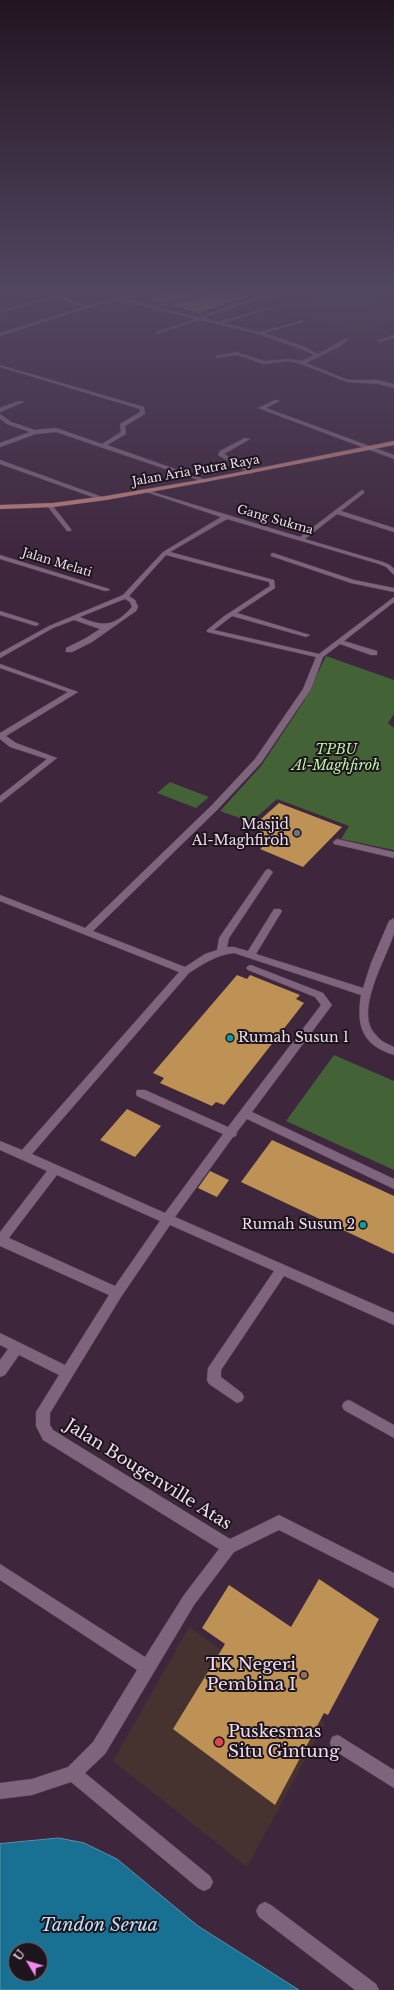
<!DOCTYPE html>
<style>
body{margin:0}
#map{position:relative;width:394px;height:1990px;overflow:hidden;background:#3e263c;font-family:"Libre Baskerville",serif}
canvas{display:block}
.north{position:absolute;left:8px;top:1942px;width:40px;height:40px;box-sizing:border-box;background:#1e141d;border:1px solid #70646f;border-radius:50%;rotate:308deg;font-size:11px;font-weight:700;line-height:16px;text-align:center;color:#ecddea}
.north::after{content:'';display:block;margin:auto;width:14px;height:18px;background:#f489f0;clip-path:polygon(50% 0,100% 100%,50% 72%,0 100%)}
</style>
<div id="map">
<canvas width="394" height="1990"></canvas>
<div class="north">U</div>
</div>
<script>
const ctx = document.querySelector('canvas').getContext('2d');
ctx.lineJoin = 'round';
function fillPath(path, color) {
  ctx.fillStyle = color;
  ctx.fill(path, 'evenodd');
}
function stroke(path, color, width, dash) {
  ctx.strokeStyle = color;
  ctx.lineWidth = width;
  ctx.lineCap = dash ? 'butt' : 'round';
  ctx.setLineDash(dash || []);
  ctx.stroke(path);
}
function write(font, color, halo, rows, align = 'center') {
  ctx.font = font + ' "Libre Baskerville",serif';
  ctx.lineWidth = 4;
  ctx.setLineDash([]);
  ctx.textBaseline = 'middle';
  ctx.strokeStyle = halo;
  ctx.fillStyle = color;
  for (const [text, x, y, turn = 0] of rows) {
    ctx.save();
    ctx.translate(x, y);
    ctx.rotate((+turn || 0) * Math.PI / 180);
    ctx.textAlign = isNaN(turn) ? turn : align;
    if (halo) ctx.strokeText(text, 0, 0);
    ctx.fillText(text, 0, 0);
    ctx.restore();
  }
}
const industrial = new Path2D(`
 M 332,295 L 365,295 L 386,302 L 368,307 L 394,318 L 394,321 L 358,333 L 296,314 L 278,306 Z`);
const medical = new Path2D(`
 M 189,1627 L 325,1723 L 247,1867 L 113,1761 Z`);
const green = new Path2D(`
 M 326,656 L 394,680 L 394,714 L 388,723 L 394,728 L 394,850 L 341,839 L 349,826 L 277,799 L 251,822 L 220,811 L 261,766 L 304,701 Z
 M 170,782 L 209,797 L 196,808 L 157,793 Z
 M 334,1055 L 394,1081 L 394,1170 L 286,1121 Z`);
const water = new Path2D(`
 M 59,1838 L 84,1843 L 117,1859 L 198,1926 L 299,1990 L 0,1990 L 0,1844 ZM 16,1950 L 40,1950 L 40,1974 L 16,1974 Z`);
const building = new Path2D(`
 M 154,295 L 196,295 L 162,302 L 154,300 Z
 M 202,295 L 243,295 L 244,298 L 199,313 L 171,305 L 200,297 Z
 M 279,803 L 342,827 L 303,867 L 260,849 L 269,841 L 255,835 L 260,831 L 252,827 Z
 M 237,975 L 247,979 L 250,975 L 300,995 L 296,999 L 304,1003 L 224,1105 L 216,1102 L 212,1106 L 160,1083 L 164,1078 L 153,1073 Z
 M 127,1109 L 161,1126 L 135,1157 L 100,1140 Z
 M 272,1140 L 394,1196 L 394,1254 L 241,1182 Z
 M 210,1171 L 229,1180 L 217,1197 L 198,1188 Z
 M 319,1579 L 379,1619 L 328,1715 L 324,1713 L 275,1805 L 173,1729 L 225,1644 L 202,1628 L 229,1585 L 291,1627 Z`);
const minor = new Path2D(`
 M 52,295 L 60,295 L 86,306 L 116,299 L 105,295 L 110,295 L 154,306 L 200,295 L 200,296 L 157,307 L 199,317 L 255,297 L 280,295 L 278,296 L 258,299 L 204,318 L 219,322 L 269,307 L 269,309 L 224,323 L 260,332 L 303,320 L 303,322 L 265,333 L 305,347 L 318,354 C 324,351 344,338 348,338 L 348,340 L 339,347 L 306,363 L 348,380 L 378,380 L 394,384 L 394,388 L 378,384 L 347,382 L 301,364 L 288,361 L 264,364 L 237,355 L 216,358 L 216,356 L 237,352 L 264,361 L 288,359 L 301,361 L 314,355 L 301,349 L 258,334 L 200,320 L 156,334 L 156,332 L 195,319 L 122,301 L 101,304 L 0,336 L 0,333 L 82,307 L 56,297 L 0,313 L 0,311 Z
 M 394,335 L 394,338 L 379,342 L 377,341 Z
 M 0,365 L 144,407 L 145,414 L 125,426 L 126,434 L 107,445 L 209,481 L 204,482 L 56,432 L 36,434 L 0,447 L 0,443 L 30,432 L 7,424 L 0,419 L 0,414 L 11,422 L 35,430 L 56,428 L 102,444 L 121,432 L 120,424 L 140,412 L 140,409 L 0,367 Z
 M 275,400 L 280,401 L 266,408 L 394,455 L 394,459 L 258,408 Z
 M 19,401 L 24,402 L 0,412 L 0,408 Z
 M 245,438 L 250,439 L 224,454 L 252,471 L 252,473 L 250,474 L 218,455 L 220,451 Z
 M 0,460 L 105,498 L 106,499 L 101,500 L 0,464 Z
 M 146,490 L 300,537 L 362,490 L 364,491 L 364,493 L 341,511 L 394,528 L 394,532 L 337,514 L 305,539 L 383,562 L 390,565 L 394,569 L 394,575 L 386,567 L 379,564 L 227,519 L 170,552 L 274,580 L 275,588 L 237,613 L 310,635 L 306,637 L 232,616 L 214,630 L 319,654 L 394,597 L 394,602 L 344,641 L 377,651 L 377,655 L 371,655 L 340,644 L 323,657 L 311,689 L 261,763 L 218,809 L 93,931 L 185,967 L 205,954 L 217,950 L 219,938 L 266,870 L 269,869 L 273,872 L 229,938 L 227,947 L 234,947 L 248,951 L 274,909 L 280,909 L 282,911 L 256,954 L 363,988 L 371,963 L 389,921 L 394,918 C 394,923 394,929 394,933 C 387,958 353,1012 376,1035 C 380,1041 388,1044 394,1047 L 394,1055 C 362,1045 356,1026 361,995 L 234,953 C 216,955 203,964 189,973 L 32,1154 L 165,1213 L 223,1134 L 137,1096 L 136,1093 L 137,1090 L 145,1090 L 228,1127 L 321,1005 L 315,997 L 248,970 L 246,968 L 248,966 L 251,965 L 323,993 L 332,1005 L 252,1112 L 394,1179 L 394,1189 L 247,1119 L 237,1132 L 236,1136 L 233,1137 L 175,1217 L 394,1313 L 394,1325 L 284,1276 L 221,1370 L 221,1377 L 242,1393 L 244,1397 L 242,1401 L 237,1403 L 209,1384 L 207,1380 L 208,1368 L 274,1271 L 170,1225 L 121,1297 L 50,1413 L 50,1425 L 53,1430 L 230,1539 L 279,1515 L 394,1573 L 394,1588 L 279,1530 L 234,1552 L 194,1605 L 105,1754 L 85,1773 L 210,1876 L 213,1882 L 210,1888 L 204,1891 L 198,1888 L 71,1782 L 32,1795 L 0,1799 L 0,1783 L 32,1779 L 68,1767 L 93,1742 L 137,1670 L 0,1580 L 0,1564 L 145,1657 L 184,1595 L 219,1549 L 43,1440 L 36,1426 L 36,1412 L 59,1375 L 19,1355 L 5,1375 L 0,1377 L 0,1360 L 8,1349 L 0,1345 L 0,1333 L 65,1365 L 109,1295 L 0,1246 L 0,1232 L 47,1171 L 0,1150 L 0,1141 L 22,1150 L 179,972 L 0,901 L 0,895 L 85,928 L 212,805 L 255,759 L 303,689 L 316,657 L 207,632 L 207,630 L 223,617 L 270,586 L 269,582 L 166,555 L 129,596 L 135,600 L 138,607 L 136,611 L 92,642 L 72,652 L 66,652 L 66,648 L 86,638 L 100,629 L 74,620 L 53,628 L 0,658 L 0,653 L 49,626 L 123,595 L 163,552 L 221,517 L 146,492 ZM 125,599 L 130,602 L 132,607 C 114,627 103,627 80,617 ZM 57,1175 L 160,1221 L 115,1286 L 9,1238 Z
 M 48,505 L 52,505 L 71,529 L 71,531 L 67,531 L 48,507 Z
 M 273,553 L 354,580 L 394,588 L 394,592 L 351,583 L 271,556 L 271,554 Z
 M 0,555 L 109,589 L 110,590 L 105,591 L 0,559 Z
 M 0,611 L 38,623 L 39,624 L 36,626 L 0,615 Z
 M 0,664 L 78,692 L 6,736 L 16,743 L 57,758 L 0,803 L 0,796 L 47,759 L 10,747 L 0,739 L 0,733 L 68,692 L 0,668 Z
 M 337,839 L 394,852 L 394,858 L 334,844 L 333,842 Z
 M 349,1400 L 394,1425 L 394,1438 L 344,1410 L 342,1406 L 344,1402 Z
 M 338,1735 L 394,1770 L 394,1788 L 332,1749 L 330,1743 L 332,1737 Z
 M 265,1902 L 271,1905 L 376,1984 L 379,1990 L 355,1990 L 259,1917 L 256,1911 L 259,1905 Z`);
const major = new Path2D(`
 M 394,441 L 394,445 L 205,482 L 106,500 L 53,507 L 0,509 L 0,505 L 53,503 L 106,496 L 205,479 Z`);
const markers = [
 [297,833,4,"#6b7280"],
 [230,1038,4,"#0f9aa8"],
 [363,1225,4,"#0f9aa8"],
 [304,1675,4,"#8d6e63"],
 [219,1742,5,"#e0444e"]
];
const farStreetnames = [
 ["Jalan Aria Putra Raya",196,471,-10],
 ["Gang Sukma",275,520,16],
 ["Jalan Melati",57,563,17]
];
const parkNames = [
 ["TPBU",336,750],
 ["Al-Maghfiroh",336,766]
];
const poiNames = [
 ["Masjid",289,825],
 ["Al-Maghfiroh",289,841],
 ["Rumah Susun 1",238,1038,"left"],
 ["Rumah Susun 2",355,1225]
];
const nearStreetnames = [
 ["Jalan Bougenville Atas",148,1475,32]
];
const nearPoinames = [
 ["TK Negeri",296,1665],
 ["Pembina I",296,1685],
 ["Puskesmas",228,1732,"left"],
 ["Situ Gintung",228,1752,"left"]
];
const nearWaternames = [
 ["Tandon Serua",99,1926]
];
fillPath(industrial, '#443138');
fillPath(medical, '#46322f');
fillPath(green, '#436235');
fillPath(water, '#187093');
stroke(water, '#5891ad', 1);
fillPath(building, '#bd9254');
stroke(minor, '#584457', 1);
stroke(major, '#584457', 1);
fillPath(minor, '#7f647d');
fillPath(major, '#bf807a');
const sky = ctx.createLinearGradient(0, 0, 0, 573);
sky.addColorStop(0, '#221521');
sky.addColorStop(0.51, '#524761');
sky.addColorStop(1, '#52476100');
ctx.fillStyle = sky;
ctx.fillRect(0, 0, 394, 573);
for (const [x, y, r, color] of markers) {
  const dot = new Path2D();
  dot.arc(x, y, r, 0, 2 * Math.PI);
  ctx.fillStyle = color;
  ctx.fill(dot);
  stroke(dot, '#1e141d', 1.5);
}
write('12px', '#ecddea', '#1e141d', farStreetnames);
write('italic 14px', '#baf5a1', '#1e141d', parkNames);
write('14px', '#ecddea', '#1e141d', poiNames, 'right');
write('17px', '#ecddea', '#1e141d', nearStreetnames);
write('17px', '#ecddea', '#1e141d', nearPoinames, 'right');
write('italic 18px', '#bae1f6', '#1e141d', nearWaternames);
</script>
